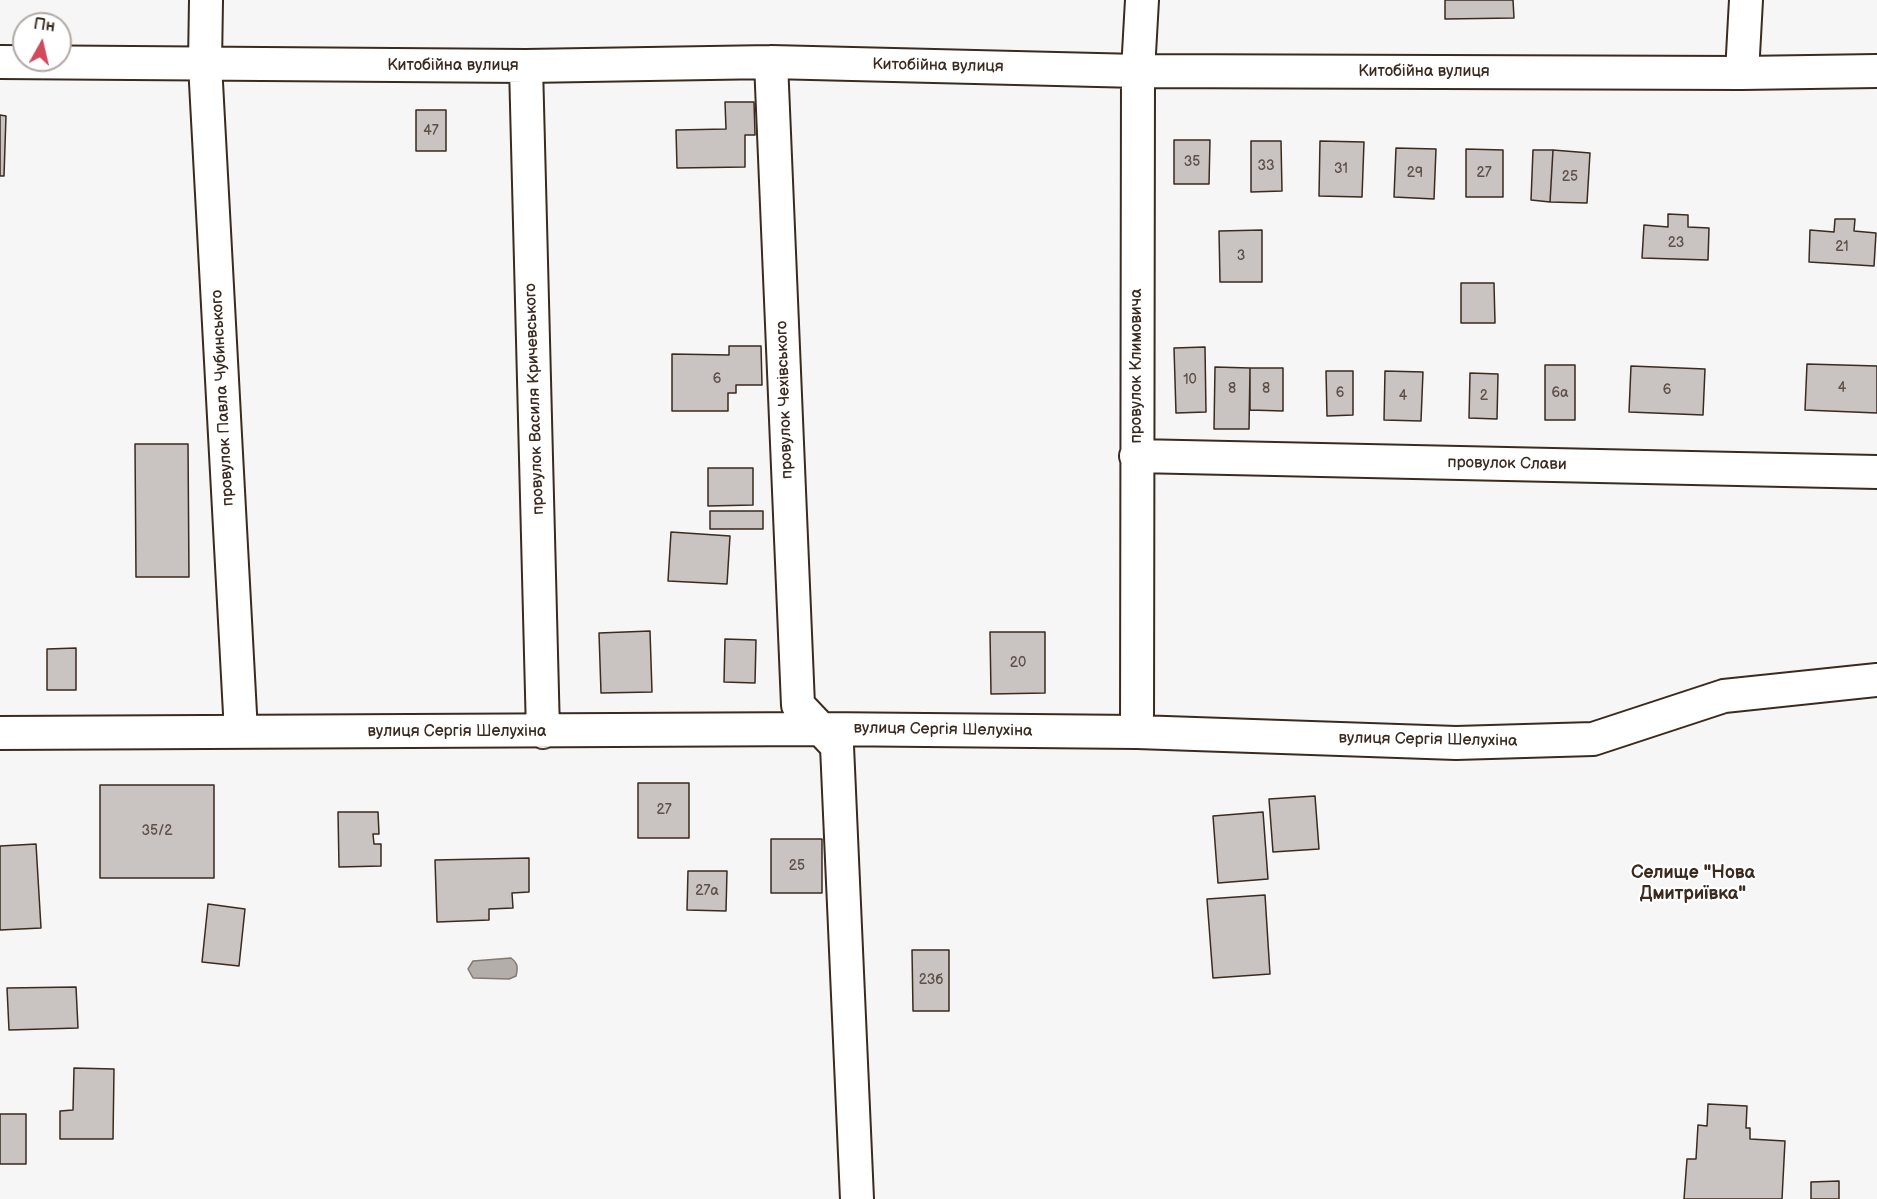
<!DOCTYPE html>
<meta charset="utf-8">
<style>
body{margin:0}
#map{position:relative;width:1877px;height:1199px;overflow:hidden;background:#f7f6f6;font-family:"Balsamiq Sans",sans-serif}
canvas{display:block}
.north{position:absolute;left:12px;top:12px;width:60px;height:60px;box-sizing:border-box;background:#fff;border:2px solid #b1aaa5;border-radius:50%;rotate:8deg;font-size:16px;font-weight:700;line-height:24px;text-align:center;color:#3b2a1e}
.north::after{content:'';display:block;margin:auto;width:21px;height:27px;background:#d1495b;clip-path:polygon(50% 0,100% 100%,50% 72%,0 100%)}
</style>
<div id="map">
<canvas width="1877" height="1199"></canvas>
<div class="north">Пн</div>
</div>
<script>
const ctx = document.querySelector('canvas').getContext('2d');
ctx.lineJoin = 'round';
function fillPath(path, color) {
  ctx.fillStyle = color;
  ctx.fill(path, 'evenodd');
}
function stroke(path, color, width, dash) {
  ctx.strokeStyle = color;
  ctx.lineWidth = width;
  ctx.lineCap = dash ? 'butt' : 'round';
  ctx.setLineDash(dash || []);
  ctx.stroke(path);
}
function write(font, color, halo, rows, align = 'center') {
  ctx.font = font + ' "Balsamiq Sans",sans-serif';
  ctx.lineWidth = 4.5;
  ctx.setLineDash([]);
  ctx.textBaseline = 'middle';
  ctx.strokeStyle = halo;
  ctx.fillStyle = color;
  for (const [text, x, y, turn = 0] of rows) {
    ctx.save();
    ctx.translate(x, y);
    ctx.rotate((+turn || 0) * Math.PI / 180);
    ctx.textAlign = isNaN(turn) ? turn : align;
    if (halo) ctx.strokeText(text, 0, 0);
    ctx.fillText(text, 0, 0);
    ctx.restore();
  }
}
const water = new Path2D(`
 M 511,958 C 518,963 518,968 516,976 L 509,979 L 473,978 L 468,969 L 473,961 Z`);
const building = new Path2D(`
 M 1445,0 L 1513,0 L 1514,18 L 1445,19 Z
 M 725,102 L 754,102 L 755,135 L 745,135 L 745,167 L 677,168 L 676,130 L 726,129 Z
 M 416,110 L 446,110 L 446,151 L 416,151 Z
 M 0,115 L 6,116 L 4,176 L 0,176 Z
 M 1174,140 L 1210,140 L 1209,184 L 1174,184 Z
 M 1251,141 L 1281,141 L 1282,191 L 1251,192 Z
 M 1320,141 L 1364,142 L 1362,197 L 1319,196 Z
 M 1396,148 L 1436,149 L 1434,199 L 1394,197 Z
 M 1466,149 L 1503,150 L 1503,197 L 1466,197 Z
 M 1533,150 L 1553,150 L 1550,202 L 1531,200 Z
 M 1553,150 L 1590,153 L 1587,203 L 1550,202 Z
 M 1668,214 L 1688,215 L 1688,227 L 1709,228 L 1708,260 L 1642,258 L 1644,225 L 1668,227 Z
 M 1835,219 L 1855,219 L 1854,231 L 1876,233 L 1874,266 L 1809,262 L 1810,230 L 1834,232 Z
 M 1262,230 L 1262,282 L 1220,282 L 1219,231 Z
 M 1461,283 L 1494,283 L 1495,323 L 1461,323 Z
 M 729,346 L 761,346 L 762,385 L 736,385 L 736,393 L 728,393 L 728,411 L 672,411 L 672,354 L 729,355 Z
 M 1205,347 L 1206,412 L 1176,413 L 1174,348 Z
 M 1807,364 L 1877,366 L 1877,413 L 1805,410 Z
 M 1545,365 L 1575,365 L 1575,420 L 1545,420 Z
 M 1631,366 L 1705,369 L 1703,415 L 1629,412 Z
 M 1215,367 L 1250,368 L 1249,429 L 1214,429 Z
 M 1250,368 L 1283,368 L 1283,411 L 1250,410 Z
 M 1326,371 L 1353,371 L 1353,415 L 1327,416 Z
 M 1385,371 L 1423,372 L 1421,421 L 1384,420 Z
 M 1470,373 L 1498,374 L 1497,419 L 1469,418 Z
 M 135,444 L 188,444 L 189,577 L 136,577 Z
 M 708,468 L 753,468 L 753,505 L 708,506 Z
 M 710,511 L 763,511 L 763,529 L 710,529 Z
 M 671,532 L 730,536 L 727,584 L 668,581 Z
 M 650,631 L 652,692 L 601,693 L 599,633 Z
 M 990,632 L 1045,632 L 1045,693 L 991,694 Z
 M 725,639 L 756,640 L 755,683 L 724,682 Z
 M 76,648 L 76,690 L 47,690 L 47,649 Z
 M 638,783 L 689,783 L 689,838 L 638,838 Z
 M 100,785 L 214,785 L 214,878 L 100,878 Z
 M 1315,796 L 1319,849 L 1273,852 L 1269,799 Z
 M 338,812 L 378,812 L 379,834 L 373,834 L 374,844 L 381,844 L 381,866 L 339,867 Z
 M 1263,812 L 1268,879 L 1218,883 L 1213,816 Z
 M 771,839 L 822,839 L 822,893 L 771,893 Z
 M 36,844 L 41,928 L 0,930 L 0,846 Z
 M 529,858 L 529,892 L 512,893 L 513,908 L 489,909 L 489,920 L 437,922 L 435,860 Z
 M 688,871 L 727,871 L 726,911 L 687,910 Z
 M 1265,895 L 1270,974 L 1213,978 L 1207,899 Z
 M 208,904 L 245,909 L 239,966 L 202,962 Z
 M 912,950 L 949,950 L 949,1011 L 913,1011 Z
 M 76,987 L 78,1028 L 9,1030 L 7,988 Z
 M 74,1068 L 114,1069 L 113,1139 L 60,1139 L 60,1111 L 73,1110 Z
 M 1708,1104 L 1747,1106 L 1746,1128 L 1750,1128 L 1750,1139 L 1785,1141 L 1782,1199 L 1684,1199 L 1687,1159 L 1696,1159 L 1698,1125 L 1707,1126 Z
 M 0,1114 L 26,1114 L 26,1164 L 0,1164 Z
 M 1839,1181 L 1839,1199 L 1811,1199 L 1811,1182 Z`);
const minor = new Path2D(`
 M 206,0 L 205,64 L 241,732
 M 0,62 L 526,66 L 771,62 L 1138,71 L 1742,73 L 1877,71
 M 771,62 L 798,705 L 837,746 L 857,1199
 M 526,66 L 543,732
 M 1742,73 L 1746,0
 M 1136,456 L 1877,472
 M 1137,732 L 1138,71 L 1142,0
 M 0,733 L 820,729 L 1137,732 L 1456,743 L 1593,739 L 1724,696 L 1877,680`);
const numberNames = [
 ["47",431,131],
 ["35",1192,162],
 ["33",1266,166],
 ["31",1341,169],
 ["29",1415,173],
 ["27",1484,173],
 ["25",1570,177],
 ["23",1676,243],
 ["21",1842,247],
 ["3",1241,256],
 ["6",717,379],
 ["10",1190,380],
 ["4",1842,388],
 ["8",1232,389],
 ["8",1266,389],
 ["6",1667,390],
 ["6",1340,393],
 ["6а",1560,393],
 ["4",1403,396],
 ["2",1484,396],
 ["20",1018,663],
 ["27",664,810],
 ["35/2",157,831],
 ["25",797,866],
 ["27а",707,891],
 ["23б",931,980]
];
const streetNames = [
 ["Китобійна вулиця",453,66],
 ["Китобійна вулиця",938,66,1],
 ["Китобійна вулиця",1424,72],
 ["провулок Климовича",1137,366,-90],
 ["провулок Павла Чубинського",223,398,-93],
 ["провулок Василя Кричевського",535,399,-92],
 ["провулок Чехівського",785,400,-92],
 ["провулок Слави",1507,464,1],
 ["вулиця Сергія Шелухіна",943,730,1],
 ["вулиця Сергія Шелухіна",457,732],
 ["вулиця Сергія Шелухіна",1428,740,1]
];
const neighbourhoodNames = [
 ["Селище \"Нова",1693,873],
 ["Дмитриївка\"",1693,894]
];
fillPath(water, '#b4aeaa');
stroke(water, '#847972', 1.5);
fillPath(building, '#c9c3c1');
stroke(building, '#3b2a1e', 1.5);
stroke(minor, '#3b2a1e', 36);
stroke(minor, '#fff', 32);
write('14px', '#5e5047', null, numberNames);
write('16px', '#3b2a1e', '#fff', streetNames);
write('bold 18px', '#3b2a1e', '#fff', neighbourhoodNames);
</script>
